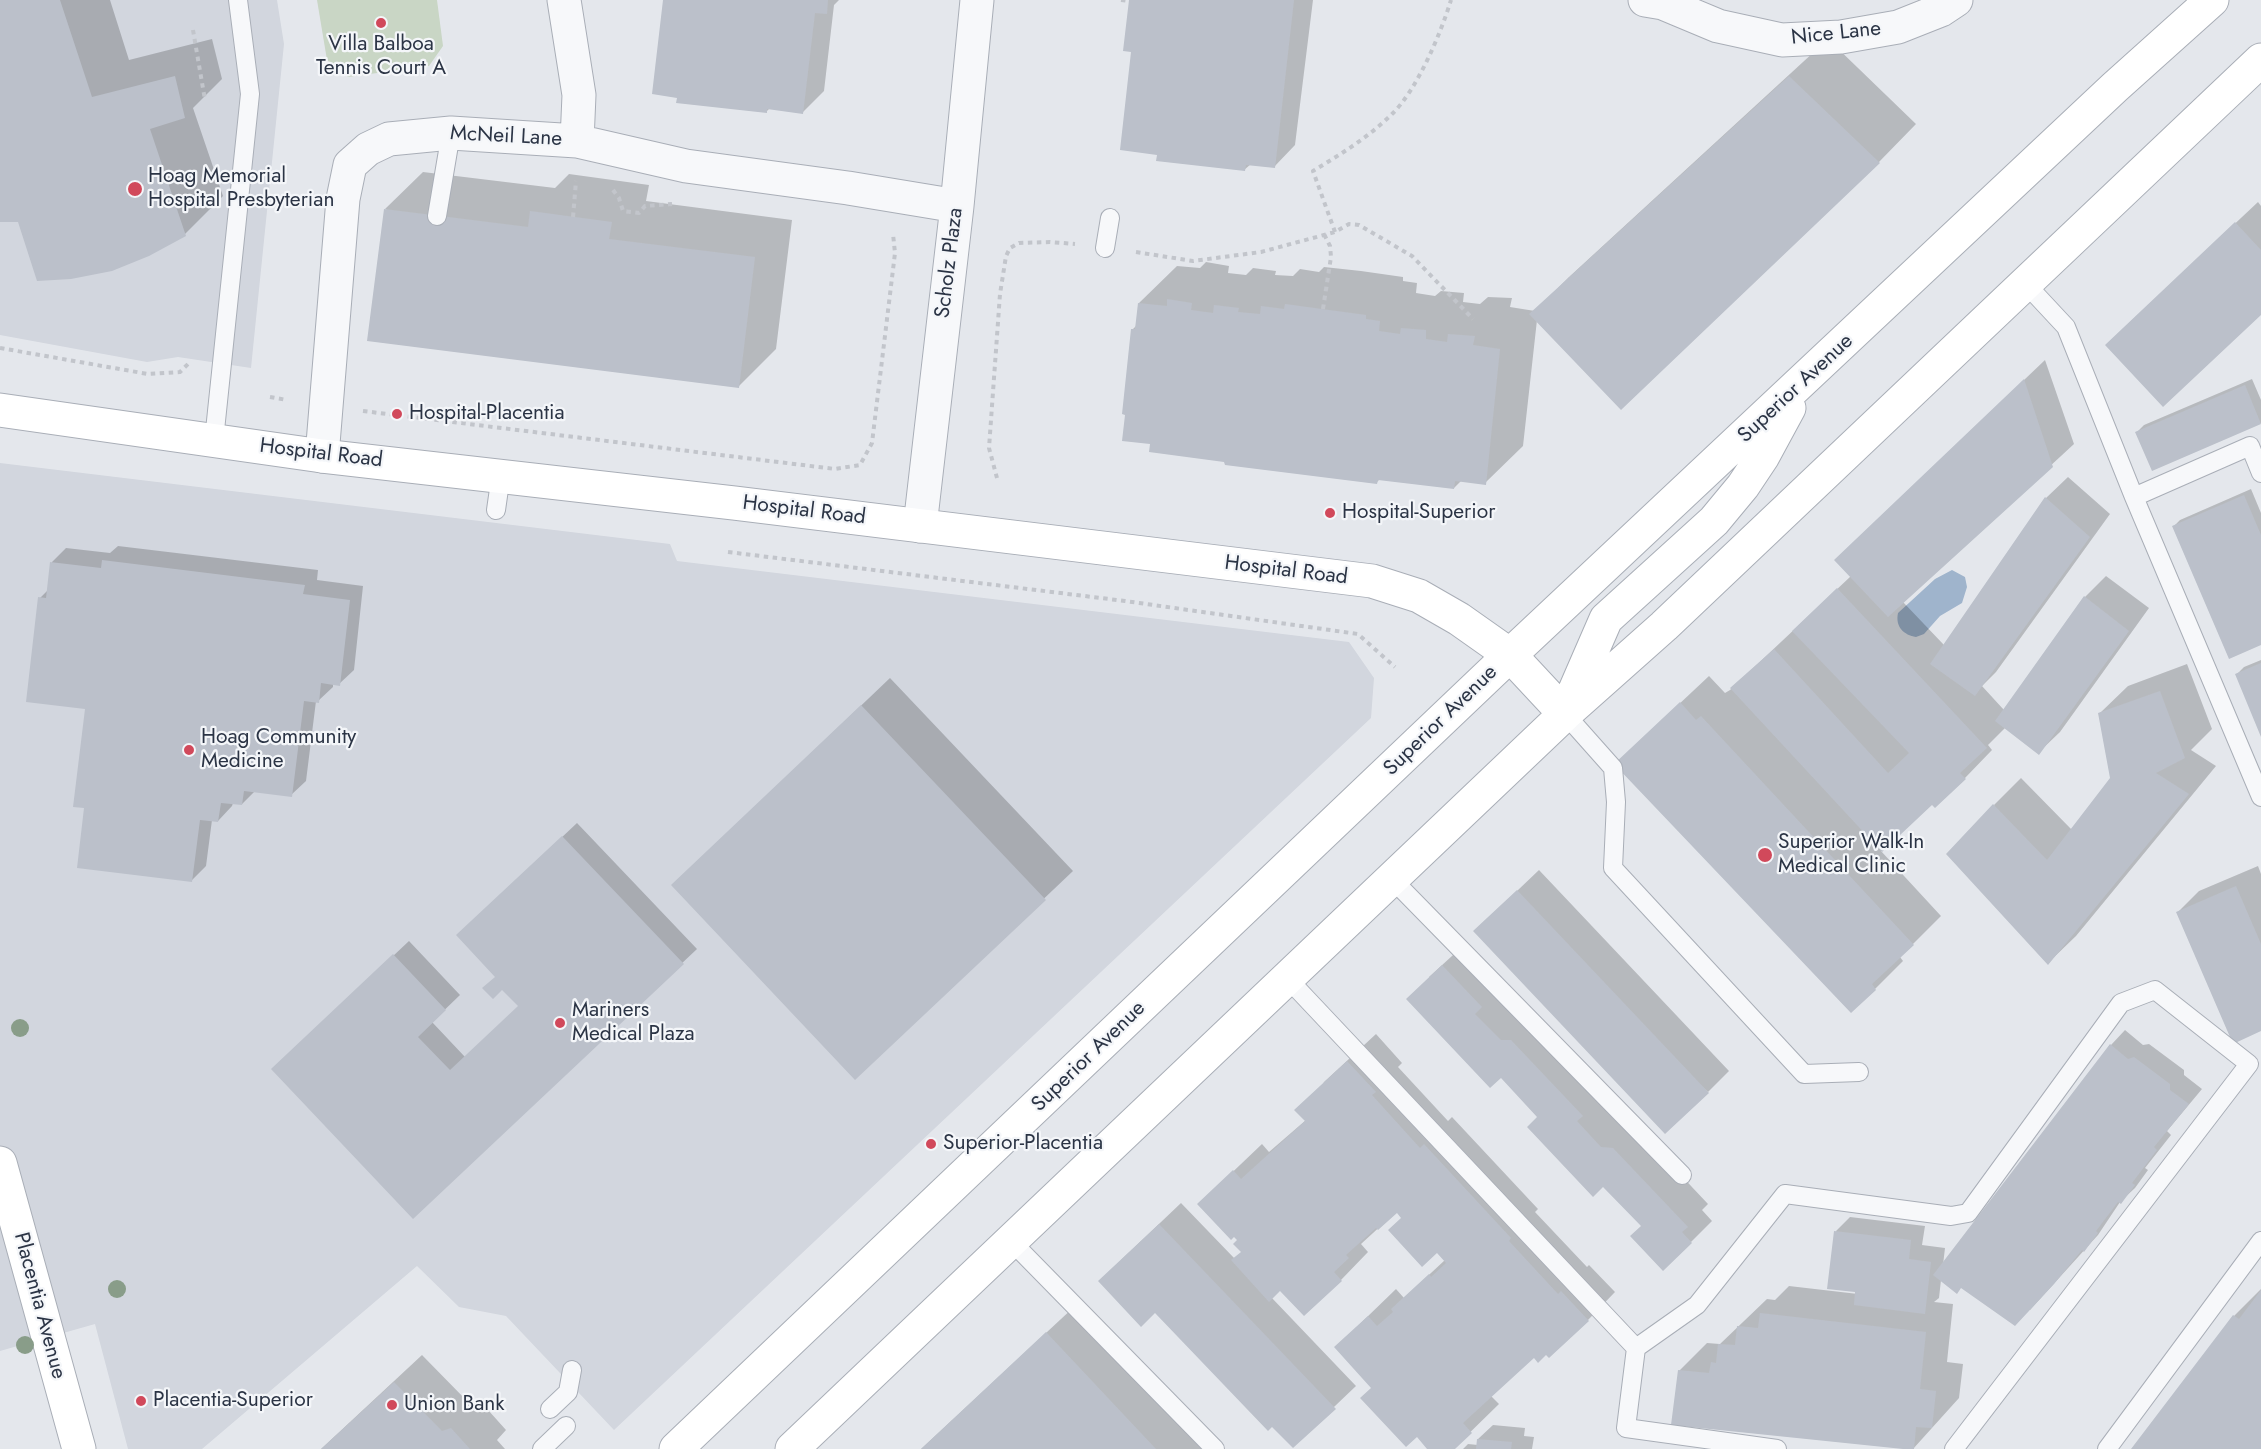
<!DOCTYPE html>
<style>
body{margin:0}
canvas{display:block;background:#e4e7ec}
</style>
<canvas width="2261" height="1449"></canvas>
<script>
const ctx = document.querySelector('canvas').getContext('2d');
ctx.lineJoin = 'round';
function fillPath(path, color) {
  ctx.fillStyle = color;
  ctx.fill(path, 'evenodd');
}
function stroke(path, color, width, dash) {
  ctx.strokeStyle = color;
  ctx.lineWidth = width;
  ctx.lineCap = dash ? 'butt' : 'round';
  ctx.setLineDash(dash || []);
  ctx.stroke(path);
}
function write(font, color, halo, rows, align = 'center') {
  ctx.font = font + ' Jost,sans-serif';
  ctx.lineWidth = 4.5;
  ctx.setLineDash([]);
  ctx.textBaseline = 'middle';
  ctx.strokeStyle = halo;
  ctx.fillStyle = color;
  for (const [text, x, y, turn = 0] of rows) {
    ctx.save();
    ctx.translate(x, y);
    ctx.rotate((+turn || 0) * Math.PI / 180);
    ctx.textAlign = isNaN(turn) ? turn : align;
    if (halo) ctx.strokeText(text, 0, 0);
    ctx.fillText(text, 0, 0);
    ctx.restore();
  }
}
const built = new Path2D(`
 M 0,0 L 277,0 L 284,44 L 251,368 L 178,357 L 147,362 L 0,335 Z
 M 0,463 L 670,544 L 677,561 L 1349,642 L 1374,678 L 1371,718 L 614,1430 L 506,1316 L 459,1307 L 417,1266 L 202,1449 L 128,1449 L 95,1324 L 0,1351 Z`);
const green = new Path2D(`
 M 317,0 L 437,0 L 443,46 L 429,66 L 348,77 L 327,60 Z`);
const water = new Path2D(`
 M 1952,570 L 1965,577 L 1967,587 L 1962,603 L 1940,616 L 1924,634 L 1916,637 C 1904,635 1895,627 1898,613 L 1935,579 Z`);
const shadow = new Path2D(`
 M 0,0 L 110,0 L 129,60 L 212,39 L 222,79 L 193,108 L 223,196 L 185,234 L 19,221 L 0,221 Z
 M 665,0 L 839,0 L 834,5 L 824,91 L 803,112 L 770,108 L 766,112 Z
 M 1131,0 L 1313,0 L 1295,145 L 1274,167 L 1251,164 L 1244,170 L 1158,154 L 1133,51 Z
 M 1828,39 L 1916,124 L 1879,162 L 1537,320 L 1523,446 L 1485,483 L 1462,480 L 1454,488 L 1380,479 L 1376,483 L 1226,461 L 1151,442 L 1133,329 L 1137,325 L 1139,303 L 1177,266 L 1200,268 L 1206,262 L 1229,266 L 1228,273 L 1246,275 L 1253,268 L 1276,271 L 1275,275 L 1293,276 L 1300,269 L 1319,272 L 1324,267 L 1361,271 L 1403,277 L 1403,281 L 1417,283 L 1416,293 L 1435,296 L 1441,291 L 1464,293 L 1463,302 L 1480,304 L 1488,297 L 1512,298 L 1510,307 L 1535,311 L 1569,277 Z
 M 423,172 L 555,188 L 569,174 L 649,185 L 646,201 L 792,220 L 776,349 L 738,387 L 385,209 Z
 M 2258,202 L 2261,206 L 2261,313 L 2128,324 Z
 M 2045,360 L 2074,444 L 1903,602 L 1944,645 L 2046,498 L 2068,477 L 2110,514 L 1996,672 L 1982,686 L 2004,710 L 2085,597 L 2106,576 L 2149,608 L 2060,732 L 2038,753 L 2006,727 L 1988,745 L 1992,750 L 1965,778 L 1935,806 L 1932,803 L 1881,851 L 1941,916 L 1900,957 L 1903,961 L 1875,989 L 1644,737 L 1709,676 L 1725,693 L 1730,690 L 1851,576 L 1857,539 Z
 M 2252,379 L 2261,400 L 2261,423 L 2153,469 L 2137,432 L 2144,425 Z
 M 2251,489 L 2261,513 L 2261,644 L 2173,527 L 2180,520 Z
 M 118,546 L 318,570 L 317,580 L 363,586 L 354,670 L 339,684 L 333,683 L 333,687 L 318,701 L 316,701 L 306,781 L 291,795 L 255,791 L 242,804 L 233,803 L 232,806 L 218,821 L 212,820 L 206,866 L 192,880 L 86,807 L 86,708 L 40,598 L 49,589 L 52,562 L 66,548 L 110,553 Z
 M 2261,660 L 2261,733 L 2237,674 L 2244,667 Z
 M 2187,664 L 2212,729 L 2191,750 L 2216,766 L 2076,936 L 2048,963 L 1994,805 L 2021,778 L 2072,830 L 2112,779 L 2100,713 L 2128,686 Z
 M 890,678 L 1073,871 L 855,1078 L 673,885 Z
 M 577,823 L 697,949 L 413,1217 L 288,1055 L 409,941 L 460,995 L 432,1022 L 465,1057 L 520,1006 L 497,976 L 473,921 Z
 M 2258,866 L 2261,874 L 2261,1030 L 2178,912 L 2199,891 Z
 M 1539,870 L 1729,1071 L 1708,1092 L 1497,910 Z
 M 1464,945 L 1708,1204 L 1702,1210 L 1712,1221 L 1691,1242 L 1642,1226 L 1540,1117 L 1429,977 Z
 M 2125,1030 L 2143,1045 L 2149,1044 L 2184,1070 L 2184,1075 L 2202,1089 L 2167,1131 L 2171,1135 L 2145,1168 L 2148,1170 L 2135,1188 L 2120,1202 L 2098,1235 L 2030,1310 L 1941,1280 L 1939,1298 L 1934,1302 L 1953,1304 L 1947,1362 L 1963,1364 L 1959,1398 L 1913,1449 L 1679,1371 L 1707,1343 L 1720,1344 L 1767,1299 L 1775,1300 L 1789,1286 L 1858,1294 L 1836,1231 L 1850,1217 L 1925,1226 L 1922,1245 L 1945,1248 L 1943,1265 L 2111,1045 Z
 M 1376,1034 L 1402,1063 L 1398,1067 L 1448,1121 L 1452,1117 L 1538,1209 L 1535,1212 L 1587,1267 L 1589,1265 L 1615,1292 L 1588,1320 L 1546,1353 L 1534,1356 L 1491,1396 L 1499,1404 L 1453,1449 L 1429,1449 L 1336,1347 L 1396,1289 L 1404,1298 L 1445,1260 L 1397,1211 L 1361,1244 L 1368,1252 L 1341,1280 L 1280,1289 L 1271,1297 L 1356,1386 L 1293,1446 L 1121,1260 L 1181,1203 L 1235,1259 L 1242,1252 L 1239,1240 L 1199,1204 L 1262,1144 L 1269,1152 L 1306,1120 L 1324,1082 Z
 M 2261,1289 L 2261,1449 L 2133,1449 L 2234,1316 Z
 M 1075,1306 L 1209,1449 L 921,1449 Z
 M 422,1355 L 470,1404 L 480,1401 L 506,1430 L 497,1440 L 505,1449 L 321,1449 Z
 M 1493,1425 L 1525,1428 L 1524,1436 L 1534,1437 L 1532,1449 L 1463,1449 L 1468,1444 L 1478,1445 L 1478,1439 Z`);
const building = new Path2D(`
 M 0,0 L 60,0 L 92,97 L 175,76 L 185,118 L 150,129 L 186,236 L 149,256 L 112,271 L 71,279 L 37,281 L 18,222 L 0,222 Z
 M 663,0 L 828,0 L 827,14 L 815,13 L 803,114 L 767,109 L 767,113 L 676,103 L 677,98 L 652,94 Z
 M 1129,0 L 1294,0 L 1275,168 L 1246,165 L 1245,171 L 1156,161 L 1157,155 L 1120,150 L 1131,52 L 1123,51 Z
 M 1789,76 L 1880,163 L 1621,410 L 1529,314 Z
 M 384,209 L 528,227 L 530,211 L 612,222 L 609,239 L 755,257 L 739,388 L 367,341 Z
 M 2235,222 L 2261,250 L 2261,315 L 2163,407 L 2105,345 Z
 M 1167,299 L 1192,303 L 1191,310 L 1213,313 L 1214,305 L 1239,308 L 1238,312 L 1260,314 L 1261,306 L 1284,309 L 1285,304 L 1366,315 L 1366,319 L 1380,321 L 1379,331 L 1400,334 L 1401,328 L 1426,330 L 1426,339 L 1447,342 L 1448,334 L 1475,336 L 1473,345 L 1500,349 L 1486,485 L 1455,481 L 1454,489 L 1378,480 L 1377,484 L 1225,465 L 1224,462 L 1149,452 L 1150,444 L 1122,441 L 1125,415 L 1122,414 L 1131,329 L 1135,329 L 1138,303 L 1167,306 Z
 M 2024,379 L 2053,467 L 1888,617 L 1834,560 Z
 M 2245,385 L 2261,424 L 2152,471 L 2135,432 Z
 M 2244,495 L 2261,535 L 2261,645 L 2229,659 L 2172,526 Z
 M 2045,497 L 2090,537 L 1975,696 L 1930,664 Z
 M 102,560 L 305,585 L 303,594 L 350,600 L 340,686 L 321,683 L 319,703 L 304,701 L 292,797 L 244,791 L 242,805 L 221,803 L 218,822 L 200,820 L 192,882 L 77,868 L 84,808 L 73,807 L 85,709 L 26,702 L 38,597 L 46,598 L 50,562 L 101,568 Z
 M 1837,588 L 1987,748 L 1960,773 L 1966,779 L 1935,808 L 1932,805 L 1882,852 L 1730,688 L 1774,649 L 1888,773 L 1909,753 L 1792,631 Z
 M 2084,596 L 2129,631 L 2039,755 L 1995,721 Z
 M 2261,663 L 2261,737 L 2235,674 Z
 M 2160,691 L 2185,758 L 2156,773 L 2189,794 L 2048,965 L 1946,854 L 1993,804 L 2047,860 L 2110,778 L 2098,713 Z
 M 1680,702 L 1696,720 L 1701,716 L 1914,945 L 1872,984 L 1876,990 L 1851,1013 L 1614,764 Z
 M 861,705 L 1046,900 L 855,1080 L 671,885 Z
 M 562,836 L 684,964 L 413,1219 L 271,1069 L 393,954 L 446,1010 L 418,1037 L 450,1070 L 518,1006 L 502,990 L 493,999 L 482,988 L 495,977 L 456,935 Z
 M 2236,886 L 2261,944 L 2261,1031 L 2233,1044 L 2176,912 Z
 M 1517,890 L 1709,1093 L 1665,1134 L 1473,931 Z
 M 1442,965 L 1482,1007 L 1475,1014 L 1501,1040 L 1511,1040 L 1583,1116 L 1577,1121 L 1601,1147 L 1613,1148 L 1688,1227 L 1682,1232 L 1692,1243 L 1663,1271 L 1630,1236 L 1641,1226 L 1603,1187 L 1593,1197 L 1527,1127 L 1537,1117 L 1501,1078 L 1490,1088 L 1406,999 Z
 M 2110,1044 L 2128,1059 L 2134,1057 L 2170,1084 L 2170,1090 L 2189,1104 L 2154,1147 L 2157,1150 L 2132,1183 L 2135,1185 L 2121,1204 L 2118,1202 L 2096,1231 L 2098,1233 L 2084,1252 L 2082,1250 L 2054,1284 L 2015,1326 L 1961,1288 L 1957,1294 L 1933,1275 Z
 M 1347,1061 L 1376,1092 L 1372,1095 L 1420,1148 L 1424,1144 L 1511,1238 L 1509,1241 L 1558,1294 L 1561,1291 L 1589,1321 L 1549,1358 L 1546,1355 L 1538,1363 L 1534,1358 L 1463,1423 L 1472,1433 L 1455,1449 L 1427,1449 L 1417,1437 L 1406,1447 L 1360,1398 L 1371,1388 L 1334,1347 L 1368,1316 L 1377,1326 L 1393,1312 L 1391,1309 L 1429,1274 L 1431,1277 L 1446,1263 L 1437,1253 L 1422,1267 L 1388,1230 L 1401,1218 L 1397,1213 L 1378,1230 L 1376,1228 L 1346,1255 L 1349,1258 L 1334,1272 L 1342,1281 L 1304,1316 L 1280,1291 L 1269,1302 L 1231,1260 L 1241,1252 L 1233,1244 L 1237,1240 L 1234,1237 L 1231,1240 L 1197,1204 L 1233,1170 L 1241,1179 L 1305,1121 L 1294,1110 Z
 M 1159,1224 L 1336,1409 L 1293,1448 L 1272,1427 L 1268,1431 L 1155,1313 L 1141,1327 L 1098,1281 Z
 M 1834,1231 L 1911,1240 L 1909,1259 L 1931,1262 L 1925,1314 L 1854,1305 L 1855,1292 L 1827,1289 Z
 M 2261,1290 L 2261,1449 L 2131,1449 L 2233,1315 L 2239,1319 Z
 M 1760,1313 L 1926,1332 L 1920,1389 L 1936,1391 L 1932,1428 L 1916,1427 L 1914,1449 L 1903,1449 L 1671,1425 L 1678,1370 L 1709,1373 L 1711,1362 L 1716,1363 L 1718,1344 L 1735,1345 L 1737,1326 L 1758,1328 Z
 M 1046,1332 L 1156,1449 L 921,1449 Z
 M 394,1382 L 442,1431 L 451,1428 L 470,1449 L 321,1449 Z
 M 1477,1439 L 1512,1442 L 1511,1449 L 1476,1449 Z`);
const path = new Path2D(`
 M 1121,0 L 1129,1
 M 193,30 L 205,100
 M 613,190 L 619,198 L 623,211 L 639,213 L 645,206 L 672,204
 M 573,217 L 576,181
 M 1335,232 L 1313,171 C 1341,154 1369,137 1392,114 C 1417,90 1441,33 1451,0
 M 1136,252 L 1193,261 L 1261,252 L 1335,232 L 1349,224 L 1359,225 L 1412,256 L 1473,319
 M 1323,309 L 1331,257 L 1330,246 L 1324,234
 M 0,348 L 148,374 L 180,372 L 188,364
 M 270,397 L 287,400
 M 363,411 L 835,469 L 860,465 L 872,443 L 895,253 L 893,234
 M 997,478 L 989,448 L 1000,294 L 1006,256 L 1010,248 L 1019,243 L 1050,242 L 1075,244
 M 728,552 L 1125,601 L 1358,634 L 1395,667`);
const lane = new Path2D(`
 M 437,216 L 451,133
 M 1105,248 L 1110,218
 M 2025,283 L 2066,327 L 2134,497 L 2261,797
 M 214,440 L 250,94 L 238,0
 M 2134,497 L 2250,446 L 2261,473
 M 496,510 L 501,475
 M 1565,714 L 1613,768 L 1616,802 L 1613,868 L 1804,1074 L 1859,1072
 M 1392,879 L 1682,1175
 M 1288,979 L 1636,1348 L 1626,1428 L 1777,1449
 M 1011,1241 L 1215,1449
 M 1636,1348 L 1697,1305 L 1785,1194 L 1951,1216 L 1968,1213 L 2121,1003 L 2155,990 L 2249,1064 L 1954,1449
 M 550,1409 L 568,1392 L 572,1370
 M 542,1449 L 566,1426
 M 2107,1449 L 2261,1241`);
const street = new Path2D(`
 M 564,0 L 579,95 L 577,141
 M 1645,0 L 1663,3 L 1718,26 L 1782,40 L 1841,37 L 1898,27 L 1941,10 L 1956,0
 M 322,456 L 343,199 L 350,165 L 368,149 L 389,139 L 451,133 L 577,141 L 686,166 L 848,188 L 957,206
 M 920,526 L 957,206 L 977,0`);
const secondary = new Path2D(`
 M 0,410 L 322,456 L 734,503 L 1372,581 L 1419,596 L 1459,619 L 1510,655 L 1565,714
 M 1569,704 L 1606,619 L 1714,521 L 1743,486 L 1763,456 L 1789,408
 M 0,1163 L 79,1449
 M 676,1449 L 1510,655 L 2115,87 L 2212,0
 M 792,1449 L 1565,714 L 1664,626 L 2261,60`);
const trees = [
 [20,1028],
 [117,1289],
 [25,1345]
];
const markers = [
 [381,23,6,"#d1495b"],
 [135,189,8,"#d1495b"],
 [397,414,6,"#d1495b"],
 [1330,513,6,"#d1495b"],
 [189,750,6,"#d1495b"],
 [1765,855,8,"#d1495b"],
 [560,1023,6,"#d1495b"],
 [931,1144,6,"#d1495b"],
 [141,1401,6,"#d1495b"],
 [392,1405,6,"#d1495b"]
];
const streetNames = [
 ["Nice Lane",1836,34,-6],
 ["McNeil Lane",506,137,3],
 ["Scholz Plaza",950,263,-83],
 ["Superior Avenue",1796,389,-43],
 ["Hospital Road",321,454,7],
 ["Hospital Road",804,511,7],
 ["Hospital Road",1286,571,7],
 ["Superior Avenue",1441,721,-44],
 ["Superior Avenue",1089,1057,-44],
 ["Placentia Avenue",39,1306,75]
];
const poiNames = [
 ["Villa Balboa",381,45,"center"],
 ["Tennis Court A",381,69,"center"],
 ["Hoag Memorial",148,177],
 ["Hospital Presbyterian",148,201],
 ["Hospital-Placentia",409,414],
 ["Hospital-Superior",1342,513],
 ["Hoag Community",201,738],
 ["Medicine",201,762],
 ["Superior Walk-In",1778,843],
 ["Medical Clinic",1778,867],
 ["Mariners",572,1011],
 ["Medical Plaza",572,1035],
 ["Superior-Placentia",943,1144],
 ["Placentia-Superior",153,1401],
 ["Union Bank",404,1405]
];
fillPath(built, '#d2d6de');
fillPath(green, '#c9d6c5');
fillPath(water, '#9fb4cc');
fillPath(shadow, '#0003');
fillPath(building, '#bbc0ca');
stroke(lane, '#a9aeb7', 20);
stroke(street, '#a9aeb7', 35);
stroke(secondary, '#a9aeb7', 35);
stroke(path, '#c2c5cb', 4, [4.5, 4.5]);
stroke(lane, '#f7f8fa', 18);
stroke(street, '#f7f8fa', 33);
stroke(secondary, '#fff', 33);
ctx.fillStyle = '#899d89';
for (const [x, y] of trees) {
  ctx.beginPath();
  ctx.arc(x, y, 9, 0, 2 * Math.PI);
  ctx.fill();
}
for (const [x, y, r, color] of markers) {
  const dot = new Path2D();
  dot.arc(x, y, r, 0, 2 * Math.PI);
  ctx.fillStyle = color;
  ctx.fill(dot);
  stroke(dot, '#f4f6f9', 2);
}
write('21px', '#2b3445', '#f4f6f9', streetNames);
write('21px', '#2b3445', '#f4f6f9', poiNames, 'left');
</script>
